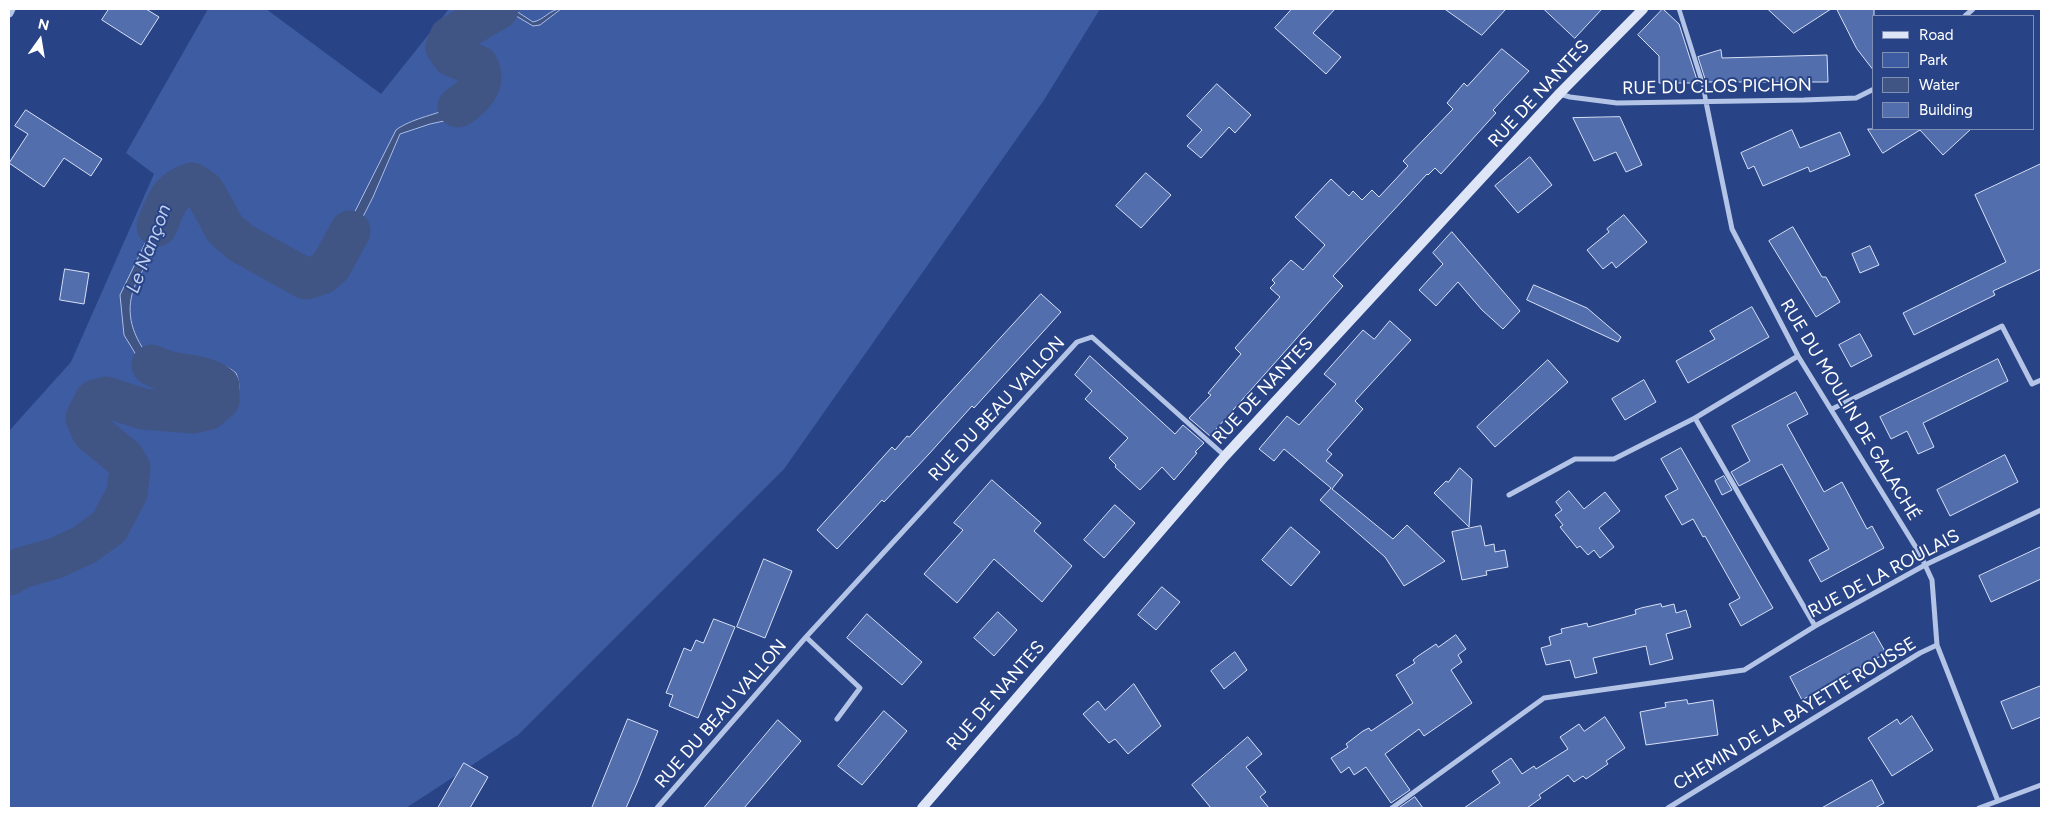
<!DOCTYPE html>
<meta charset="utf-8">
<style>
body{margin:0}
#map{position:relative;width:2050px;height:817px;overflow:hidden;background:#294486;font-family:Figtree,sans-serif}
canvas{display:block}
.frame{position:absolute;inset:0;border:10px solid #fff;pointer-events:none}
.legend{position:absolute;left:1872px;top:15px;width:162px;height:115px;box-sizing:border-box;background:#294486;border:1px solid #7f8fb6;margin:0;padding:6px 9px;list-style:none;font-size:15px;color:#fff}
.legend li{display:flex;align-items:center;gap:10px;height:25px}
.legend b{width:25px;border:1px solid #7f8fb6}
.north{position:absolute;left:15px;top:15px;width:50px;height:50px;-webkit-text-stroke:4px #294486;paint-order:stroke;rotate:13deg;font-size:14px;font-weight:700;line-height:20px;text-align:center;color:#fff}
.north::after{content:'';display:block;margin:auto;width:18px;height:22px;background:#fff;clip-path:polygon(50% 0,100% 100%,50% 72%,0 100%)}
</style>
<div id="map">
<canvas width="2050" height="817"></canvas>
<div class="frame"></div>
<ul class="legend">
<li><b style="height:6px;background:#dee5f7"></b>Road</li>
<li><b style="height:14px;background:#3e5ca2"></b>Park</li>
<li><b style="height:14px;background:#415585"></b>Water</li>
<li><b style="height:14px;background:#526ead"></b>Building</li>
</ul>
<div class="north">N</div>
</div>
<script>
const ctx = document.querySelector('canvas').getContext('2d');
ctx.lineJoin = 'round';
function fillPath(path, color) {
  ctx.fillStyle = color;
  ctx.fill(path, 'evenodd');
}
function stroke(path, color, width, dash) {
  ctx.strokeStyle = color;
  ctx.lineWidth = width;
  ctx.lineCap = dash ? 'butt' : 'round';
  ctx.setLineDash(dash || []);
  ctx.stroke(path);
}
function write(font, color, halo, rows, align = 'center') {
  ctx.font = font + ' Figtree,sans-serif';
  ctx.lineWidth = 4;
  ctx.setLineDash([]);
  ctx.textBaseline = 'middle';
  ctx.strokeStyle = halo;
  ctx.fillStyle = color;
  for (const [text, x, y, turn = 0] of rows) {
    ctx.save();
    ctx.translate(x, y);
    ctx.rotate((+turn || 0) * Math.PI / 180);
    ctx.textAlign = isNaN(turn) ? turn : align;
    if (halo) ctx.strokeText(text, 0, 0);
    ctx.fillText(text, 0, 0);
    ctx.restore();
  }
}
const green = new Path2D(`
 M 208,9 L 266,9 L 381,94 L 449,9 L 1100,9 L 1044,100 L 784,469 L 518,735 L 406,808 L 9,808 L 9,431 L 71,362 L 154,174 L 126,153 Z`);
const water = new Path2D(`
 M 493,9 L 513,9 L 533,22 C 544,20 550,9 561,9 L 540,25 L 533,26 L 506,10 L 447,43 L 448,49 L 450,52 C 482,57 486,50 487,87 L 471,104 L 453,119 L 430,124 L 400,134 L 373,197 L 333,276 L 324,284 L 301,291 L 212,242 L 191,195 L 182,191 C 158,206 167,223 158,245 C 154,256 145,265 140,275 C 126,300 127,323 142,347 C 148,357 156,367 167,370 C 191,366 215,355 236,373 C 255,419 178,431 147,424 C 129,420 108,399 89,407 L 84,429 L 126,446 L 135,455 C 133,483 123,510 110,535 L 87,543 L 64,567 L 9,582 L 9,571 L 63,554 L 106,526 L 112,514 L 124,478 L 125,465 L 83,429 L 77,419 L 91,395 L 147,414 L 163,415 L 198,413 L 215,399 L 213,386 L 214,379 L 168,375 L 147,366 L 138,358 L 124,335 L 120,295 L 151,231 L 162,198 L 177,184 L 193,183 L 214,223 L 226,238 L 299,281 L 317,276 L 329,263 L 396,130 C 425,108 486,116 472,62 L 453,58 L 443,58 L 438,39 L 448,36 L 491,12 Z`);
const river = new Path2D(`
 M 458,107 C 472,98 487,84 478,66 L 452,56 L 446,47 L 450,37 L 498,9
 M 157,226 C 166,204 168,191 192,183 L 204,191 L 225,229 L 241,243 L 306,279 L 322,274 L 331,266 L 350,231
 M 9,575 L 21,568 L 56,558 L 84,545 L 109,527 L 127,493 L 130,468 L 124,458 L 92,432 L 86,418 L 95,400 L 106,397 L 143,409 L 193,413 L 207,410 L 219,400 L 219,386 C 204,372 174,378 152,365`);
const building = new Path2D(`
 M 109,9 L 146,9 L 159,17 L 141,45 L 102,20 Z
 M 1292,9 L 1335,9 L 1313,33 L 1341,57 L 1326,74 L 1275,28 Z
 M 1445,9 L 1506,9 L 1482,35 Z
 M 1544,9 L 1602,9 L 1575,38 Z
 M 1663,9 L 1679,24 L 1698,83 L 1659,83 L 1659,56 L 1638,35 Z
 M 1768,9 L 1831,9 L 1794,33 Z
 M 1837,9 L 1874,9 L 1874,71 L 1857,49 Z
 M 1502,49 L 1529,71 L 1493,110 L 1496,113 L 1441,174 L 1435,168 L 1428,175 L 1427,174 L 1333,276 L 1343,286 L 1210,436 L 1189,418 L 1211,395 L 1208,393 L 1241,354 L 1235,348 L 1280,297 L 1270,288 L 1275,283 L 1272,280 L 1291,260 L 1303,270 L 1325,245 L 1295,217 L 1331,179 L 1349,196 L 1353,191 L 1362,200 L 1372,190 L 1379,197 L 1408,166 L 1403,161 L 1453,109 L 1447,103 L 1464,83 L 1467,86 Z
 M 1721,50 L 1722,58 L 1827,55 L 1828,82 L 1706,82 L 1698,57 Z
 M 1217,84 L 1251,115 L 1235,133 L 1229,127 L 1201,158 L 1187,146 L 1202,130 L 1187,116 Z
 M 26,110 L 102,159 L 91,176 L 64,158 L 44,187 L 9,163 L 28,134 L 15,126 Z
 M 1620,117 L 1642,165 L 1626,172 L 1616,152 L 1594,161 L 1573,118 Z
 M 1868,129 L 1971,129 L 1943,155 L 1920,130 L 1883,153 Z
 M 1792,130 L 1800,148 L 1840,132 L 1850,155 L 1810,172 L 1808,167 L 1763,186 L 1754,166 L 1748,169 L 1741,153 Z
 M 1530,157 L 1552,185 L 1518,213 L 1495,186 Z
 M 2041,164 L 2041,269 L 1993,291 L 1995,295 L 1914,335 L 1903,313 L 2006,262 L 1975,195 Z
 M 1146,173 L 1171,195 L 1141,228 L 1116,206 Z
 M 1624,215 L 1647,242 L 1616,268 L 1612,262 L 1603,269 L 1587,250 L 1609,232 L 1607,229 Z
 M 1793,227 L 1822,277 L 1826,277 L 1840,302 L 1816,317 L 1769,241 Z
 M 1452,232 L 1520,311 L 1503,329 L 1482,310 L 1458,282 L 1436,306 L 1419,290 L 1443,264 L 1433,253 Z
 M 1870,246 L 1879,265 L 1860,273 L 1852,254 Z
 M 65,269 L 89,273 L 84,304 L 60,300 Z
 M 1534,285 L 1587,308 L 1621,337 L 1618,342 L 1527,300 Z
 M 1041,294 L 1061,312 L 974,408 L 972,406 L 929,454 L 884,502 L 882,500 L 837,549 L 817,530 L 892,447 L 895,450 L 907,436 L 909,437 Z
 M 1752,307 L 1769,337 L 1688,383 L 1676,361 L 1715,339 L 1710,331 Z
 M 1390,321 L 1411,340 L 1355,401 L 1363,409 L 1327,450 L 1332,454 L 1326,461 L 1343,475 L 1332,489 L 1393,539 L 1407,525 L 1445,561 L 1404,586 L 1385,557 L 1320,500 L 1331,488 L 1284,449 L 1274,461 L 1259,449 L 1287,416 L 1299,425 L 1336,384 L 1324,374 L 1363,330 L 1374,339 Z
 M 1860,334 L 1872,356 L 1851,367 L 1839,345 Z
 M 1090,356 L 1175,434 L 1183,425 L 1204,443 L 1195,452 L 1197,453 L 1174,480 L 1162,467 L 1140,490 L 1115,467 L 1116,465 L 1109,458 L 1128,438 L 1085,399 L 1092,391 L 1075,375 Z
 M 1998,359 L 2008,381 L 1923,423 L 1934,447 L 1918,454 L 1907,431 L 1891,439 L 1880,417 Z
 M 1548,360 L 1568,382 L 1495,447 L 1477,427 Z
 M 1644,380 L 1656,402 L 1625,420 L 1612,399 Z
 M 1796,392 L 1808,414 L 1787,425 L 1824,492 L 1842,482 L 1867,529 L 1872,526 L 1884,548 L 1821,582 L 1809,560 L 1829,549 L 1782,464 L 1739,486 L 1731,472 L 1750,461 L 1732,426 Z
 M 1681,448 L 1773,608 L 1741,626 L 1729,604 L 1740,598 L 1705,536 L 1703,537 L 1693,519 L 1682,525 L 1665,496 L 1678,489 L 1661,459 Z
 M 2005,455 L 2018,482 L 1950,516 L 1937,490 Z
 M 1460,468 L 1472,479 L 1469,527 L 1434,493 L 1446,481 L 1448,482 Z
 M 1724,476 L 1732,490 L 1722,495 L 1715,481 Z
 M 992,480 L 1041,523 L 1034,531 L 1072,566 L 1042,602 L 994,559 L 957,603 L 924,574 L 963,530 L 954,523 Z
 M 1569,491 L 1584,509 L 1605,492 L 1620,511 L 1599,528 L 1614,547 L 1600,558 L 1594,550 L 1588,555 L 1580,546 L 1577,548 L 1560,527 L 1563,525 L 1555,515 L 1562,510 L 1556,502 Z
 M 1115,505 L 1135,523 L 1104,558 L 1084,540 Z
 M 1481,526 L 1485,546 L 1494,544 L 1495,552 L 1505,550 L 1508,567 L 1486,571 L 1487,575 L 1462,580 L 1452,532 Z
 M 1291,527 L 1320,552 L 1291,586 L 1262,560 Z
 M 2041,547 L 2041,579 L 1991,602 L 1979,576 Z
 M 764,559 L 792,571 L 765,638 L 737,627 Z
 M 1162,587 L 1180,602 L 1156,630 L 1138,615 Z
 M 1661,604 L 1662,607 L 1674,604 L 1676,613 L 1686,610 L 1691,627 L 1666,634 L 1673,659 L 1650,665 L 1646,646 L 1593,658 L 1597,673 L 1575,678 L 1570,660 L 1546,665 L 1541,648 L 1551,645 L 1549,637 L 1562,633 L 1561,629 L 1587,623 L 1588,627 L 1636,614 L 1635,610 L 1641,608 Z
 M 998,612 L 1017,630 L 994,656 L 974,638 Z
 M 867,614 L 922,662 L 902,685 L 847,638 Z
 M 714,619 L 735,627 L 698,718 L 669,706 L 673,695 L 666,693 L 684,648 L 691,651 L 696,640 L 703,643 Z
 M 1874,632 L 1886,653 L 1802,700 L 1790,677 Z
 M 1456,635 L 1466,649 L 1458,655 L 1462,662 L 1451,670 L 1472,703 L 1424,736 L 1419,729 L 1385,754 L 1410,790 L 1391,803 L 1366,767 L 1354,775 L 1349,767 L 1341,773 L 1331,758 L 1348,747 L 1346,744 L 1363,731 L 1369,728 L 1371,731 L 1413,703 L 1396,675 L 1415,663 L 1413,660 L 1418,656 L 1436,644 L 1438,647 Z
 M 1235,652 L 1247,670 L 1224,689 L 1211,671 Z
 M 1134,684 L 1161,726 L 1128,754 L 1115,739 L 1109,743 L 1083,714 L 1098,701 L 1105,710 Z
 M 2041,686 L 2041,717 L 2012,729 L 2001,702 Z
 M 1687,700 L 1688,704 L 1713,700 L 1718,735 L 1646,745 L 1640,712 L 1666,707 L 1665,703 Z
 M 884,711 L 907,731 L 862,785 L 838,766 Z
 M 1912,716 L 1933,750 L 1892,776 L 1868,738 L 1897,719 L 1900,724 Z
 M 1605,717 L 1625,748 L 1606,761 L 1608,764 L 1592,775 L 1586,779 L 1583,776 L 1574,782 L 1568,775 L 1539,795 L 1541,798 L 1527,808 L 1464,808 L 1500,783 L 1492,771 L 1511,758 L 1522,774 L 1534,766 L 1536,769 L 1568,749 L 1560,737 L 1579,724 L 1584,731 Z
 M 628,719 L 658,731 L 637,783 L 626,808 L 592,808 Z
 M 778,720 L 801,741 L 744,808 L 704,808 Z
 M 1248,737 L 1262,754 L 1246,767 L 1266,792 L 1260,797 L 1269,808 L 1211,808 L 1192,785 Z
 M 464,763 L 488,777 L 470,808 L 438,808 Z
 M 1872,780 L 1884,803 L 1875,808 L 1822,808 Z
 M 1415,797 L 1423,808 L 1399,808 Z`);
const pedestrian = new Path2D(`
 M 1679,9 L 1703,85 L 1706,102`);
const minor = new Path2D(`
 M 1965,16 L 1973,9
 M 1560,94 L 1570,97 L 1617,103 L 1804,100 L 1856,98 L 1874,89
 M 1706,102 L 1732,229 L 1798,356 L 1920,554 L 1932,580 L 1937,645 L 1998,801 L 1979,808
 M 1832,409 L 2002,326 L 2032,384 L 2041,380
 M 1695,418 L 1815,626
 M 1509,495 L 1575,459 L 1614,459 L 1695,418 L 1798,356
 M 806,637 L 860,688 L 837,719
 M 1998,801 L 2041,785
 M 657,808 L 806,637 L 1077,342 L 1092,337 L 1225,456
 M 1392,808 L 1544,698 L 1744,670 L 1815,626 L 1925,565 L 2041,510
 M 1668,808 L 1920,653 L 1937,645`);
const tertiary = new Path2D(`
 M 9,13 L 11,9`);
const secondary = new Path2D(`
 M 922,808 L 1225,456 L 1560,93 L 1643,9`);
const streetNames = [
 ["RUE DU CLOS PICHON",1717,87,-1],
 ["RUE DE NANTES",1539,94,-47],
 ["RUE DE NANTES",1263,391,-47],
 ["RUE DU BEAU VALLON",997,409,-47],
 ["RUE DU MOULIN DE GALACHÉ",1850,410,59],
 ["RUE DE LA ROULAIS",1884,574,-28],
 ["RUE DE NANTES",996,696,-49],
 ["RUE DU BEAU VALLON",721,714,-49],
 ["CHEMIN DE LA BAYETTE ROUSSE",1795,714,-31]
];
const waterNames = [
 ["Le Nançon",149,249,-69]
];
fillPath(green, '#3e5ca2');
fillPath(water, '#415585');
stroke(water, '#a9bde8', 1);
stroke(river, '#415585', 41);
fillPath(building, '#526ead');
stroke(building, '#d7e1f6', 1);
stroke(pedestrian, '#b4c4e7', 4.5);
stroke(minor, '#b4c4e7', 5);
stroke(tertiary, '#b4c4e7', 9);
stroke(secondary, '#dee5f7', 10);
write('18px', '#fff', '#294486', streetNames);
write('italic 19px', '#c0cfef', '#294486', waterNames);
</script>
